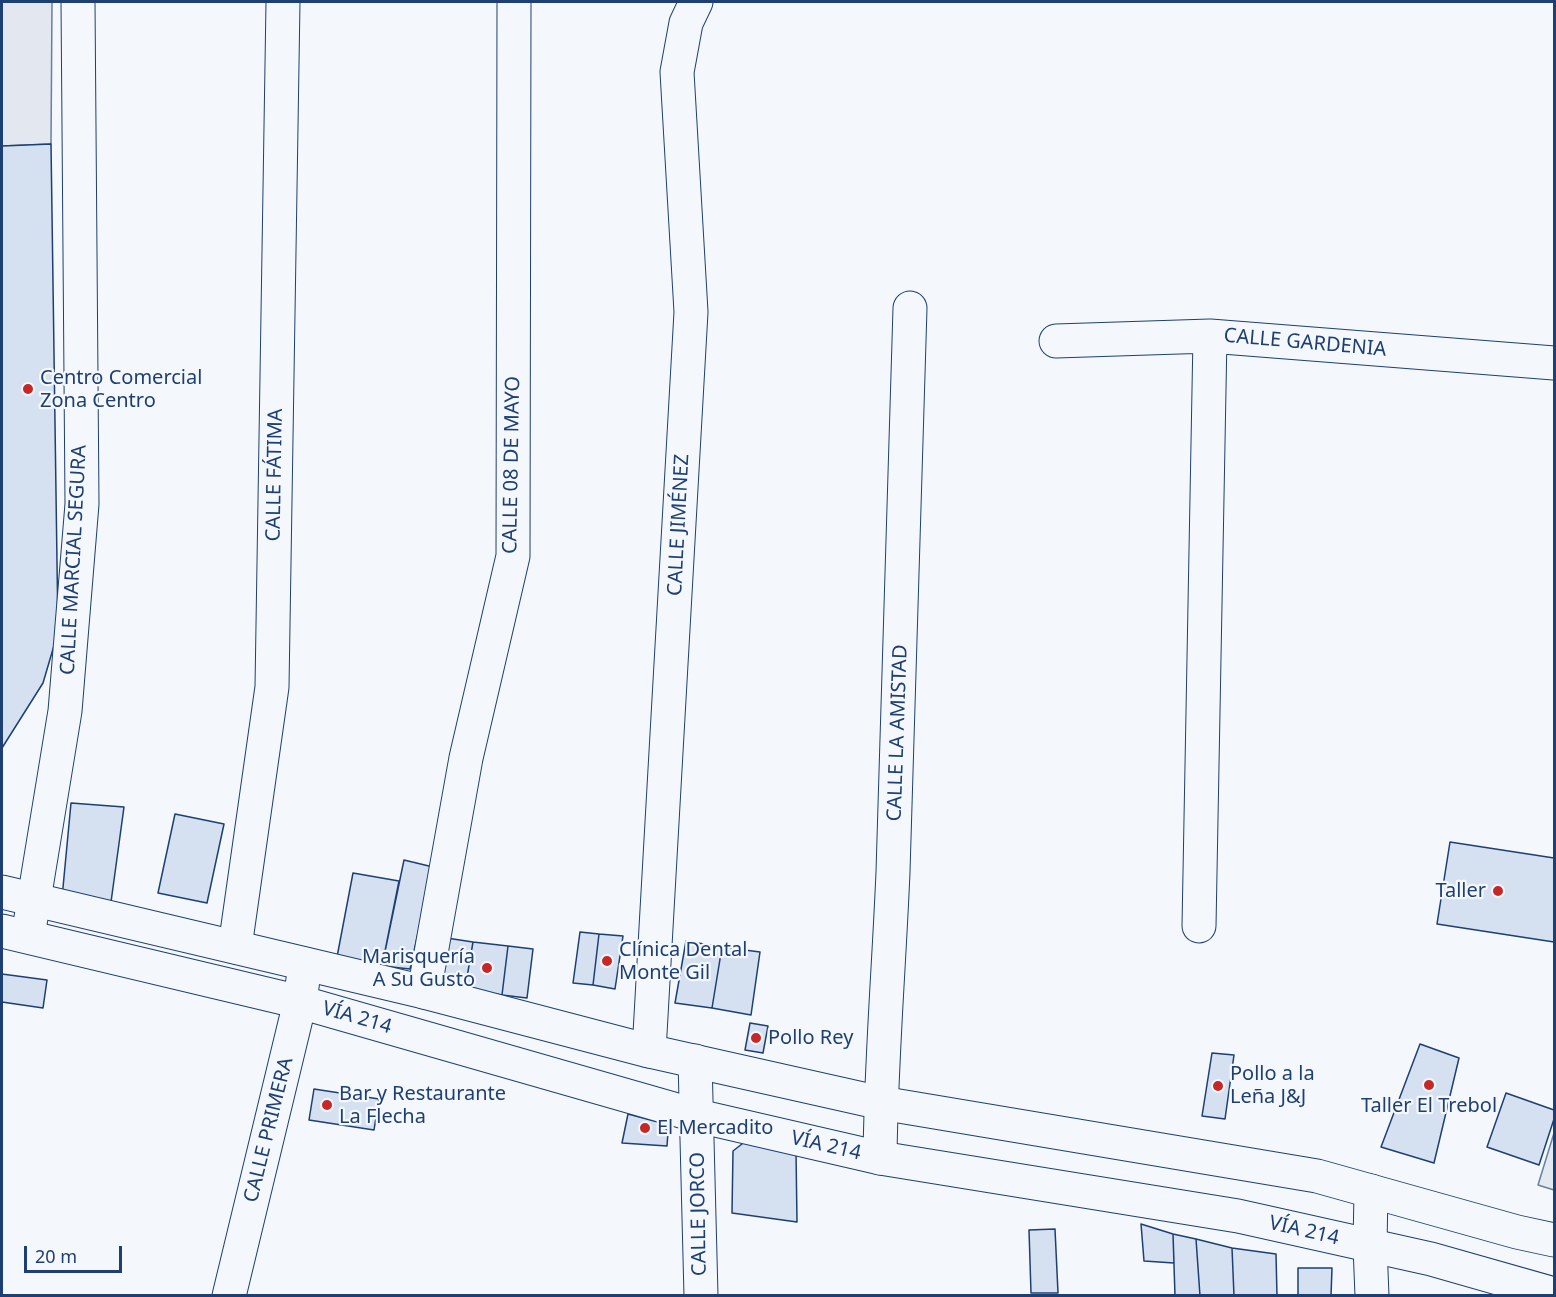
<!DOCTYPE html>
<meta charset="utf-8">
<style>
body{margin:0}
#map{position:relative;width:1556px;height:1297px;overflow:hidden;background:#f4f7fb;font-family:"Noto Sans",sans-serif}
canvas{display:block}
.frame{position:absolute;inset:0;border:3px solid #1d3f73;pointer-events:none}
.scale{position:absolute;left:24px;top:1246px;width:98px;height:27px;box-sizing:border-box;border:3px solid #1d3f73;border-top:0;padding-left:8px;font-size:18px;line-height:21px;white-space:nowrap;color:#1d3f73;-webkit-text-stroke:4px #f4f7fb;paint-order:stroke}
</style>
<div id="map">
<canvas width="1556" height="1297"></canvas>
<div class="frame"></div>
<div class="scale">20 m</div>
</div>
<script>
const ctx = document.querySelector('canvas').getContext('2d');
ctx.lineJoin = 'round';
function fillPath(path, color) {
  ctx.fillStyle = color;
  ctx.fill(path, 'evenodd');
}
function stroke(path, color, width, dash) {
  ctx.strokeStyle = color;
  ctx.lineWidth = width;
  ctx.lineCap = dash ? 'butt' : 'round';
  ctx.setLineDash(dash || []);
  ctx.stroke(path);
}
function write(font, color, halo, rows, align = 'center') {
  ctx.font = font + ' "Noto Sans",sans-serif';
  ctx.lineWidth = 4.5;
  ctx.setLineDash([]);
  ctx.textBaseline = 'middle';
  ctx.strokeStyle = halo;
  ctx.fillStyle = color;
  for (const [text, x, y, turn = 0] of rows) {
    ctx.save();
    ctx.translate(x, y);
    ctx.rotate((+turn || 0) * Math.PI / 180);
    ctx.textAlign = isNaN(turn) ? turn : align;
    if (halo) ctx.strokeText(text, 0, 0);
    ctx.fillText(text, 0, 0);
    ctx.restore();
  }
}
const green = new Path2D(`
 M 1554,1133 L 1554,1190 L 1538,1185 Z`);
const parking = new Path2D(`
 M 2,2 L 52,2 L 51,144 L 2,146 Z`);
const building = new Path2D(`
 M 51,144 L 58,632 L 43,683 L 2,748 L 2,146 Z
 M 71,803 L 124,807 L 111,902 L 62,898 Z
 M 175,814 L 224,824 L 207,903 L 158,893 Z
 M 1450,842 L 1554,858 L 1554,942 L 1437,924 Z
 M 404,860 L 433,867 L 410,969 L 382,966 Z
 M 353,873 L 399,881 L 382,966 L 337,957 Z
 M 580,932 L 599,934 L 593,985 L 573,983 Z
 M 599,934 L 623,936 L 615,989 L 593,985 Z
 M 440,937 L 473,942 L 465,989 L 433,984 Z
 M 686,941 L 722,947 L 712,1008 L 675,1003 Z
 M 473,942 L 508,946 L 502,995 L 465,989 Z
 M 508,946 L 533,949 L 527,998 L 502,995 Z
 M 722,947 L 760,952 L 751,1015 L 712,1008 Z
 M 2,974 L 47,980 L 43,1008 L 2,1002 Z
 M 750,1023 L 768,1026 L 763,1053 L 745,1050 Z
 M 1420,1044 L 1459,1058 L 1434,1163 L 1381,1147 Z
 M 1212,1053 L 1234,1055 L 1225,1119 L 1202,1116 Z
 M 314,1089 L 379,1099 L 374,1130 L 309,1120 Z
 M 1506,1093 L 1554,1110 L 1554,1119 L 1539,1165 L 1487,1147 Z
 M 628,1114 L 662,1123 L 668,1132 L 667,1146 L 622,1143 Z
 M 747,1140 L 796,1151 L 797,1222 L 732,1213 L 733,1151 Z
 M 1141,1224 L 1173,1234 L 1174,1263 L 1144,1261 Z
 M 1055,1229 L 1058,1293 L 1031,1293 L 1029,1230 Z
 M 1173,1234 L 1196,1239 L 1200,1296 L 1175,1296 Z
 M 1196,1239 L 1232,1248 L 1234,1296 L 1200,1296 Z
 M 1232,1248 L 1276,1254 L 1277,1296 L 1234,1296 Z
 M 1298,1268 L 1332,1268 L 1331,1296 L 1298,1296 Z`);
const minor = new Path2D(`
 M 1056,341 L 1210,336 L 1554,363
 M 1199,926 L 1210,336
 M 28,936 L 65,711 L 82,504 L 78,2
 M 235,947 L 272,687 L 283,2
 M 424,992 L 466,758 L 513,556 L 514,2
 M 649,1051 L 691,312 L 677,72 L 686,23 L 696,2
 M 695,1061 L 701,1296
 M 880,1158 C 881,1063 889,967 893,872 C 900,684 906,496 910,308
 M 1371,1191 L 1370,1246 L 1372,1296
 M 229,1296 L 300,1002 L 305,964`);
const major = new Path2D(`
 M 2,892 L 424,992 L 649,1051 L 881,1103 L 1317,1176 L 1517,1232 L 1554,1240
 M 2,931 L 300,1002 L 698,1116 L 880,1158 L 1238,1216 L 1431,1259 L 1554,1294`);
const markers = [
 [28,389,6,"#c62828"],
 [1498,891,6,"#c62828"],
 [607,961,6,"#c62828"],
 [487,968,6,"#c62828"],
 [756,1038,6,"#c62828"],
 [1429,1085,6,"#c62828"],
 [1218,1086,6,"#c62828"],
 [327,1105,6,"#c62828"],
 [645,1128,6,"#c62828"]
];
const streetNames = [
 ["CALLE GARDENIA",1305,343,5],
 ["CALLE 08 DE MAYO",512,465,-89],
 ["CALLE FÁTIMA",275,475,-89],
 ["CALLE JIMÉNEZ",679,525,-87],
 ["CALLE MARCIAL SEGURA",74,560,-87],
 ["CALLE LA AMISTAD",898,733,-88],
 ["VÍA 214",357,1018,16],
 ["CALLE PRIMERA",269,1130,-76],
 ["VÍA 214",826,1146,13],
 ["CALLE JORCO",699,1214,-91],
 ["VÍA 214",1304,1231,13]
];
const poiNames = [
 ["Centro Comercial",40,378],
 ["Zona Centro",40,401],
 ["Taller",1486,891,"right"],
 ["Clínica Dental",619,950],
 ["Monte Gil",619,973],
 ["Marisquería",475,957,"right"],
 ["A Su Gusto",475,980,"right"],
 ["Pollo Rey",768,1038],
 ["Pollo a la",1230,1074],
 ["Leña J&J",1230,1097],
 ["Bar y Restaurante",339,1094],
 ["La Flecha",339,1117],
 ["Taller El Trebol",1429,1106,"center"],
 ["El Mercadito",657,1128]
];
fillPath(green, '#e3e9f0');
stroke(green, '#687fa3', 1.5);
fillPath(parking, '#e3e8f0');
stroke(parking, '#687fa3', 1.5);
fillPath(building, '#d5e0f0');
stroke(building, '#1d3f73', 1.5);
stroke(minor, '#1d3f73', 35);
stroke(major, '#1d3f73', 35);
stroke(minor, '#f4f7fb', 33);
stroke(major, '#f4f7fb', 33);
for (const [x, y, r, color] of markers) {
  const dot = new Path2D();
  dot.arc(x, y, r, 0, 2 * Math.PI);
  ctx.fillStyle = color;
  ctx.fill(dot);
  stroke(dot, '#f4f7fb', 2);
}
write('20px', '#1d3f73', '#f4f7fb', streetNames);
write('20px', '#1d3f73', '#f4f7fb', poiNames, 'left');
</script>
